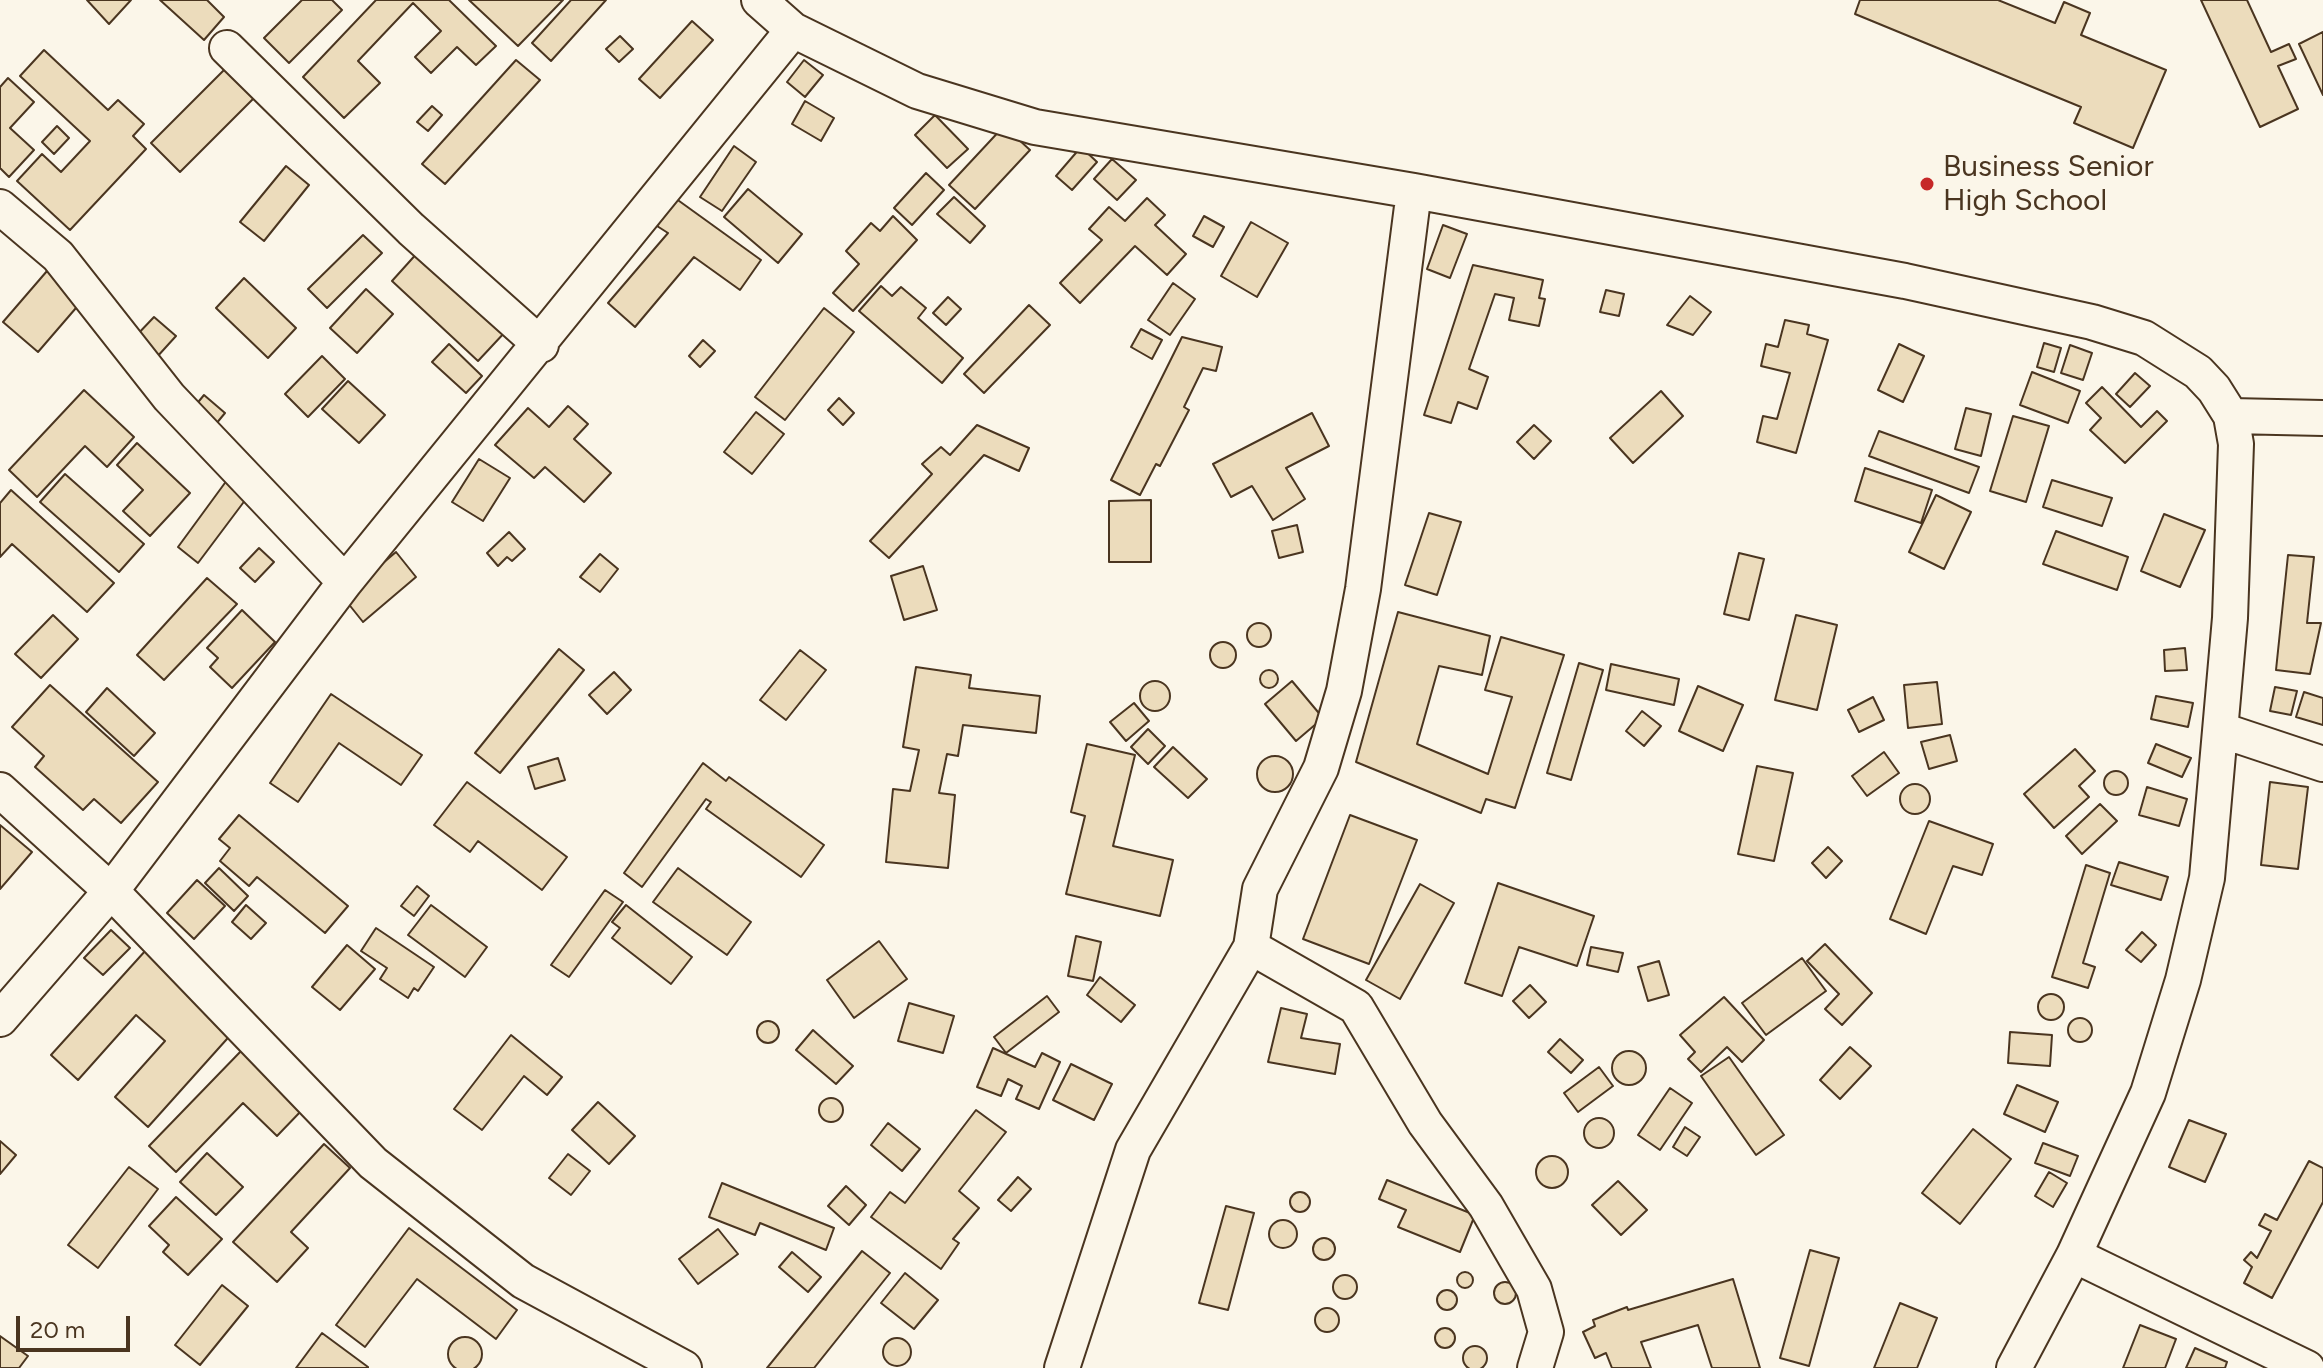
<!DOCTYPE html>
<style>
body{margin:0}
#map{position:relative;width:2323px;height:1368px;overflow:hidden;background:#fbf6e9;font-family:Figtree,sans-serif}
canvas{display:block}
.scale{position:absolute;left:16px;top:1316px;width:114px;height:36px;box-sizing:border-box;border:4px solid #4a3520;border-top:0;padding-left:10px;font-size:24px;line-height:28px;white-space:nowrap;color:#4a3520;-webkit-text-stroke:6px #fbf6e9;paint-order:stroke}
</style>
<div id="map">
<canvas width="2323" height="1368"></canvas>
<div class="scale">20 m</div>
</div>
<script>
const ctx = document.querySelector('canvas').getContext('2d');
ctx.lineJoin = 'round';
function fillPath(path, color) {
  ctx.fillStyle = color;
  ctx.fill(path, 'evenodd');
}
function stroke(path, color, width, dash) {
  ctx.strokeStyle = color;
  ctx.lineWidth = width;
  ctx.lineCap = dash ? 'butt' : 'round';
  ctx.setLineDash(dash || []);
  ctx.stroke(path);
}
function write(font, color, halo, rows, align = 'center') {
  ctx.font = font + ' Figtree,sans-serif';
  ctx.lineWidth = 6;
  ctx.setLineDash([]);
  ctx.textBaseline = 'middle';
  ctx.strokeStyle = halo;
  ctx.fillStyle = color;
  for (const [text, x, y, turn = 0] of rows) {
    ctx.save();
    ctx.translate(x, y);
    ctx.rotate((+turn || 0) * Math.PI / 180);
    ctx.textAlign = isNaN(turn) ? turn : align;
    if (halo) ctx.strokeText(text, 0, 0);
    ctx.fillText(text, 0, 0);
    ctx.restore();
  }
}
const building = new Path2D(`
 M 87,0 L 131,0 L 109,24 Z
 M 160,0 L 207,0 L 224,17 L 204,40 Z
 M 302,0 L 332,0 L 342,10 L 289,63 L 264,38 Z
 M 376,0 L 449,0 L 496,46 L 476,65 L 457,47 L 431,73 L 415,57 L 441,31 L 413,3 L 358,61 L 380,83 L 344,118 L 303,77 Z
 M 469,0 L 563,0 L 518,46 Z
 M 571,0 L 606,0 L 551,61 L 532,43 Z
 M 1860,0 L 1998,0 L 2055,23 L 2064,2 L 2090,13 L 2081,35 L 2166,70 L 2133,148 L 2074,123 L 2081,107 L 1855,14 Z
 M 2201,0 L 2247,0 L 2271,52 L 2289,44 L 2296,59 L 2278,66 L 2298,109 L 2260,127 Z
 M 692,21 L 713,40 L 660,98 L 639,79 Z
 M 2323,32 L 2323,95 L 2299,44 Z
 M 620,36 L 633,49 L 619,62 L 606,49 Z
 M 44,50 L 108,110 L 118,100 L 144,124 L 133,136 L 146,149 L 70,230 L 17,181 L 42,154 L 61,172 L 90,141 L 20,76 Z
 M 516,60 L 540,80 L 445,184 L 422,164 Z
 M 804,60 L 823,75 L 805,97 L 787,82 Z
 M 227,67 L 256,96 L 180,172 L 151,143 Z
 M 8,78 L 34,102 L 10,128 L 34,150 L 9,177 L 0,168 L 0,87 Z
 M 805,101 L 834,118 L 821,141 L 792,124 Z
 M 432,106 L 442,115 L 428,131 L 417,122 Z
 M 935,115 L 968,149 L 947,168 L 915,135 Z
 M 57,126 L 69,138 L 54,154 L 42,142 Z
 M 1004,126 L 1030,150 L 975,209 L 949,185 Z
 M 734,146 L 756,162 L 722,211 L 700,197 Z
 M 1081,147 L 1097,162 L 1072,190 L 1056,176 Z
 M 1112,159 L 1136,180 L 1117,200 L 1094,179 Z
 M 286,166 L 309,185 L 264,241 L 240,222 Z
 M 926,173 L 944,190 L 912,225 L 894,208 Z
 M 748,189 L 802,234 L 778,263 L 724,217 Z
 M 954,197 L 985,226 L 970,243 L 937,214 Z
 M 675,198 L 761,260 L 740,290 L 694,257 L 635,327 L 608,303 L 668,233 L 657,226 Z
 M 1147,198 L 1165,215 L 1155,225 L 1186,254 L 1167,275 L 1135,246 L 1080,303 L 1060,283 L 1102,240 L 1089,229 L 1109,207 L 1125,221 Z
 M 893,216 L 917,240 L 853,311 L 833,293 L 859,264 L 846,251 L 871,223 L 880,231 Z
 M 1204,216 L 1224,227 L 1213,247 L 1193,236 Z
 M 1251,222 L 1288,243 L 1257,297 L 1221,276 Z
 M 1443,225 L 1467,234 L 1450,278 L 1427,269 Z
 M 363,235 L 382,253 L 327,308 L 308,289 Z
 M 419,251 L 506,331 L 478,361 L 392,281 Z
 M 1473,265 L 1543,280 L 1539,298 L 1545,299 L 1539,326 L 1509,320 L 1514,298 L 1495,294 L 1469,369 L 1488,377 L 1477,409 L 1458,402 L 1451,423 L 1424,415 Z
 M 47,271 L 82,301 L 38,352 L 3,322 Z
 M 244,278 L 296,328 L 268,358 L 216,308 Z
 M 1173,283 L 1195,299 L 1170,335 L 1148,320 Z
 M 881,286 L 892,296 L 901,287 L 926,308 L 918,318 L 963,358 L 942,383 L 859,311 Z
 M 366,289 L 393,314 L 357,353 L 330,328 Z
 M 1606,290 L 1624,294 L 1619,316 L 1600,312 Z
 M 1690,296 L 1711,312 L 1693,335 L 1667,325 Z
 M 948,297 L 961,309 L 946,325 L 933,313 Z
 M 1029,305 L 1050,325 L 984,393 L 964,374 Z
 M 824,308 L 854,332 L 785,420 L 755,397 Z
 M 154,317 L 176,336 L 156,358 L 134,338 Z
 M 1785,320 L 1809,325 L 1807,334 L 1828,340 L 1796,453 L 1757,442 L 1763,416 L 1777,419 L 1790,373 L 1761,366 L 1766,344 L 1778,347 Z
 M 1141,329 L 1162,340 L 1152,359 L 1131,347 Z
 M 1182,337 L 1222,347 L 1216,371 L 1203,368 L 1184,407 L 1189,410 L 1160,466 L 1156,464 L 1140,495 L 1111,480 Z
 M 703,340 L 715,351 L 700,367 L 689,356 Z
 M 2044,343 L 2061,348 L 2054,372 L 2037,367 Z
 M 449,344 L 482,376 L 466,393 L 432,362 Z
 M 1899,344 L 1924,356 L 1903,402 L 1878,390 Z
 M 2070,345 L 2092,353 L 2083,380 L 2061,373 Z
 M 322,356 L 345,379 L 308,417 L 285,394 Z
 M 2032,372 L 2080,391 L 2068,423 L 2020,405 Z
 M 2135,373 L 2150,386 L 2130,407 L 2116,394 Z
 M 348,381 L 385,415 L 359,443 L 322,409 Z
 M 2102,387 L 2141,427 L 2157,411 L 2167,421 L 2125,463 L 2090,430 L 2101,418 L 2086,403 Z
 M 84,390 L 134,437 L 107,467 L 85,446 L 37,497 L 9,470 Z
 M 1661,391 L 1683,416 L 1633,463 L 1610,438 Z
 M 204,395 L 225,413 L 211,430 L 190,412 Z
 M 839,398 L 854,413 L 843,425 L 828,410 Z
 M 568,406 L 588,424 L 574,439 L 611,473 L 584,502 L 545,467 L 534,478 L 495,445 L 528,408 L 549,427 Z
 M 1966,408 L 1991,414 L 1981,456 L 1955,449 Z
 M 756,412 L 784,434 L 752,474 L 724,452 Z
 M 1312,413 L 1329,446 L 1286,468 L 1305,499 L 1273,520 L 1252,486 L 1231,497 L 1213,464 Z
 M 2013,416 L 2049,426 L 2026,502 L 1990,491 Z
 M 977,425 L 1029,448 L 1019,471 L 984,455 L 889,558 L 870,541 L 932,474 L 922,464 L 941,447 L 950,455 Z
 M 1534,425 L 1551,441 L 1534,459 L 1517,442 Z
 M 1879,431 L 1979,467 L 1969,493 L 1869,456 Z
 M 137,443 L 190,493 L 150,536 L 123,511 L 143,490 L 117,465 Z
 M 479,459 L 510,478 L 483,521 L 452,502 Z
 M 1865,468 L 1932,490 L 1921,523 L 1855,501 Z
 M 65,474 L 144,544 L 119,572 L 40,502 Z
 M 230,476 L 252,491 L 198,563 L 178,547 Z
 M 2052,480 L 2112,498 L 2102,526 L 2043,507 Z
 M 11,490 L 114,583 L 87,612 L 12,544 L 0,557 L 0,503 Z
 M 1936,495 L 1971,512 L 1944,569 L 1909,552 Z
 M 1151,500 L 1151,562 L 1109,562 L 1109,501 Z
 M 1429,513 L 1461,522 L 1437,595 L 1405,585 Z
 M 2164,514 L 2205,530 L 2180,587 L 2141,571 Z
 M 1297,525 L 1303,552 L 1279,558 L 1272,531 Z
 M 2056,531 L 2128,557 L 2117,590 L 2043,564 Z
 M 509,532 L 525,549 L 512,561 L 507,557 L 498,566 L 487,553 Z
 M 259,548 L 274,562 L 255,582 L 240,568 Z
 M 396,552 L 416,577 L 363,622 L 343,597 Z
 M 1739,553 L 1764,559 L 1749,620 L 1724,614 Z
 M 600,554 L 618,569 L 600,592 L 580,577 Z
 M 2288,555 L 2314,557 L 2307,623 L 2321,623 L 2310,674 L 2276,670 Z
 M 923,566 L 937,610 L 904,620 L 891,576 Z
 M 207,578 L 237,604 L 164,680 L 137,655 Z
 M 242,610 L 275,642 L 232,688 L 210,667 L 218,658 L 207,648 Z
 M 1398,612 L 1490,636 L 1482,675 L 1439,666 L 1417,744 L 1488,774 L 1512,697 L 1485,690 L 1501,637 L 1564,655 L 1515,808 L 1486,799 L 1481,813 L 1356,762 Z
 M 53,615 L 78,639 L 41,678 L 15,654 Z
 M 1796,615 L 1837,625 L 1817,710 L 1775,700 Z
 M1247 635a12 12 0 1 1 24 0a12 12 0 1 1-24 0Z
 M1210 655a13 13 0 1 1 26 0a13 13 0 1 1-26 0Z
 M 2185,648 L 2187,670 L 2165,671 L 2164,650 Z
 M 559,649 L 584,670 L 500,773 L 475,753 Z
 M 800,650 L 826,670 L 786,720 L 760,700 Z
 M 1579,663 L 1603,670 L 1571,780 L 1547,773 Z
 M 1611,664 L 1679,679 L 1674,705 L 1606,690 Z
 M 916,667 L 971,675 L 969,688 L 1040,696 L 1036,733 L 963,725 L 958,756 L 947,754 L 939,793 L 955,795 L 948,868 L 886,862 L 893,789 L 910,791 L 919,750 L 903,747 Z
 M1260 679a9 9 0 1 1 18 0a9 9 0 1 1-18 0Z
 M 614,672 L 631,690 L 607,714 L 589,695 Z
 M 1292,681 L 1323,718 L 1296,741 L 1265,704 Z
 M1140 696a15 15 0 1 1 30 0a15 15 0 1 1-30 0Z
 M 1937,682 L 1942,724 L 1908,728 L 1904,685 Z
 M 50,685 L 158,782 L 121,823 L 94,799 L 83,810 L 35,767 L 44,756 L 12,727 Z
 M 1698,686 L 1743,705 L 1723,751 L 1679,731 Z
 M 2275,687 L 2297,691 L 2291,715 L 2270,711 Z
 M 107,688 L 155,733 L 134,756 L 86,712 Z
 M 2304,692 L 2323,698 L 2323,725 L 2296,717 Z
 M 331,694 L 422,755 L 401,785 L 339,743 L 298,802 L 270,783 Z
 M 2156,696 L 2193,703 L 2188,727 L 2151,719 Z
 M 1873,697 L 1884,720 L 1859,732 L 1848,710 Z
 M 1134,703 L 1149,721 L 1126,741 L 1110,722 Z
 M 1642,711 L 1661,726 L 1644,746 L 1626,731 Z
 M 1148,729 L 1165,746 L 1148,764 L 1131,747 Z
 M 1950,735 L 1957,761 L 1929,769 L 1921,742 Z
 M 1087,744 L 1135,755 L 1113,846 L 1173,860 L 1160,916 L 1066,894 L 1085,816 L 1071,812 Z
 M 2156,744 L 2191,758 L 2182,777 L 2148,763 Z
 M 1173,747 L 1207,779 L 1188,798 L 1154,767 Z
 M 2075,749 L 2095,771 L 2079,786 L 2089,797 L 2054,828 L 2024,794 Z
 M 1884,752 L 1899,773 L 1867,796 L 1852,776 Z
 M1257 774a18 18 0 1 1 36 0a18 18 0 1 1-36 0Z
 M 558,758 L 565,780 L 535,789 L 528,767 Z
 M 703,763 L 726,781 L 729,777 L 824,845 L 801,877 L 706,809 L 711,802 L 706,799 L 642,887 L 624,873 Z
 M 1757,766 L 1793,773 L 1774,861 L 1738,854 Z
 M2104 783a12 12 0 1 1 24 0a12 12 0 1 1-24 0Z
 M 467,782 L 567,857 L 542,890 L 478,841 L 470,852 L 434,825 Z
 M 2270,782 L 2308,787 L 2298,869 L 2261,865 Z
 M1900 799a15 15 0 1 1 30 0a15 15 0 1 1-30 0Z
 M 2147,787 L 2187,799 L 2179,826 L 2139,815 Z
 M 2100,804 L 2117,821 L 2082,854 L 2066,836 Z
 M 239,815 L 348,906 L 325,933 L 257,877 L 249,886 L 220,861 L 230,848 L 219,839 Z
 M 1350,815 L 1417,840 L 1369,964 L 1303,939 Z
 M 1929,821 L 1993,844 L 1982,875 L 1953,866 L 1926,934 L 1890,919 Z
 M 0,825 L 32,852 L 0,889 Z
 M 1828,847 L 1842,861 L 1826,878 L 1812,863 Z
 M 2119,862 L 2168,877 L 2161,900 L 2111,885 Z
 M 2086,865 L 2110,873 L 2083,963 L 2095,967 L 2088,988 L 2052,977 Z
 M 219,868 L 248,896 L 234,911 L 205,883 Z
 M 678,868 L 751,922 L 727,955 L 653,902 Z
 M 197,880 L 225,906 L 194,939 L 167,913 Z
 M 1498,883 L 1594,916 L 1577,966 L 1519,947 L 1502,996 L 1465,983 Z
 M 1420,884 L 1454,903 L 1400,999 L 1366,980 Z
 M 417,886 L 429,896 L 414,916 L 401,906 Z
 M 605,890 L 623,902 L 569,977 L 551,965 Z
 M 246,905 L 266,923 L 251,939 L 232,922 Z
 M 431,905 L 487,947 L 465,977 L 408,935 Z
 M 626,905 L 692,957 L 671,984 L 612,938 L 620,928 L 612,922 Z
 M 376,928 L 434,967 L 418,991 L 414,988 L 408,998 L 380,979 L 387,968 L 361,951 Z
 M 111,930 L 130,948 L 103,975 L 84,958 Z
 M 2142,932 L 2156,945 L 2141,962 L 2126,950 Z
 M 1076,936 L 1101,942 L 1093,981 L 1068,976 Z
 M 879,941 L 907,979 L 854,1018 L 827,980 Z
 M 1825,944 L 1872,993 L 1842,1025 L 1825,1009 L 1839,994 L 1807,961 Z
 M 347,945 L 375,969 L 340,1010 L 312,987 Z
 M 1591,947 L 1623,953 L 1618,972 L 1587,965 Z
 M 146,950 L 235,1030 L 148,1127 L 115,1097 L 165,1041 L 136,1015 L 78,1080 L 51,1055 Z
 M 1802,958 L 1826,991 L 1766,1035 L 1742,1003 Z
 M 1659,961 L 1669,995 L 1648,1001 L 1638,967 Z
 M 1100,977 L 1135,1005 L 1121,1022 L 1087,995 Z
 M 1530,985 L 1546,1002 L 1529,1018 L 1513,1001 Z
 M2038 1007a13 13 0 1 1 26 0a13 13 0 1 1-26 0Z
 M 1047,996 L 1059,1012 L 1006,1053 L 994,1037 Z
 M 1724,997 L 1764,1040 L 1742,1062 L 1727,1047 L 1701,1072 L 1688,1059 L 1695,1052 L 1680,1035 Z
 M 909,1003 L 954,1016 L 943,1053 L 898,1041 Z
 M 1281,1008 L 1307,1014 L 1301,1038 L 1340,1044 L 1335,1074 L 1268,1062 Z
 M2068 1030a12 12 0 1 1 24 0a12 12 0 1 1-24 0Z
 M757 1032a11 11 0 1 1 22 0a11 11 0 1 1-22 0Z
 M 813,1030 L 853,1066 L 836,1084 L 796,1050 Z
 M 2010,1032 L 2052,1035 L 2050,1066 L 2008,1063 Z
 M 511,1035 L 562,1077 L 547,1095 L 524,1076 L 482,1130 L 454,1109 Z
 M 1560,1039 L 1583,1060 L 1571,1073 L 1548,1052 Z
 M 1850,1047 L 1871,1066 L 1840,1099 L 1820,1080 Z
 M 993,1048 L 1035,1067 L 1042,1053 L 1060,1062 L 1039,1109 L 1016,1099 L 1022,1086 L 1008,1079 L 1001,1096 L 977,1087 Z
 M 242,1050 L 303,1109 L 277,1136 L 243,1103 L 176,1172 L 149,1146 Z
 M1612 1068a17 17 0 1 1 34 0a17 17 0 1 1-34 0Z
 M 1729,1057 L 1784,1135 L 1756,1155 L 1701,1076 Z
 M 1071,1064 L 1112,1084 L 1094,1120 L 1053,1100 Z
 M 1599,1067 L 1613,1086 L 1578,1112 L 1564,1093 Z
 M 2017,1085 L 2058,1102 L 2045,1132 L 2004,1114 Z
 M 1670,1088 L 1692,1103 L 1660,1150 L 1638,1135 Z
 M819 1110a12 12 0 1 1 24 0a12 12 0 1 1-24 0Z
 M 598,1102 L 635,1136 L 609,1164 L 572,1130 Z
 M 976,1110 L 1006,1132 L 959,1191 L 979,1208 L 953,1239 L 959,1243 L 941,1269 L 871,1217 L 890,1192 L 905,1203 Z
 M1584 1133a15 15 0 1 1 30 0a15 15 0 1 1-30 0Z
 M 2189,1120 L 2226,1134 L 2205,1182 L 2169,1167 Z
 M 888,1123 L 920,1149 L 902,1171 L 871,1145 Z
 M 1685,1127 L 1700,1137 L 1687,1156 L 1673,1147 Z
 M 1973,1129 L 2011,1159 L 1960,1224 L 1922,1193 Z
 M 0,1141 L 16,1155 L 0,1174 Z
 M 2043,1143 L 2078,1156 L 2070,1176 L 2035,1163 Z
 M 324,1144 L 350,1168 L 291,1232 L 308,1248 L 277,1282 L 233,1242 Z
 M 207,1153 L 243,1187 L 216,1215 L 180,1182 Z
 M 568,1154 L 590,1171 L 571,1195 L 549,1178 Z
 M1536 1172a16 16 0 1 1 32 0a16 16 0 1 1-32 0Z
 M 2309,1161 L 2323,1168 L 2323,1202 L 2272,1298 L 2244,1283 L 2252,1267 L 2244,1260 L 2251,1252 L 2257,1258 L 2271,1231 L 2259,1225 L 2265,1214 L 2277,1220 Z
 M 129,1167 L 158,1189 L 98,1268 L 68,1245 Z
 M 2049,1172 L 2067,1183 L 2053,1207 L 2035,1196 Z
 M 1018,1177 L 1031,1189 L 1011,1211 L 998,1200 Z
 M 1387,1180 L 1475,1215 L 1460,1252 L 1398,1227 L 1406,1210 L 1379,1199 Z
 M 1618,1181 L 1647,1210 L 1621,1235 L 1592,1205 Z
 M 722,1183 L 834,1228 L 826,1250 L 760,1223 L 755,1235 L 709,1217 Z
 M 846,1186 L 866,1205 L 849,1225 L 828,1206 Z
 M1290 1202a10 10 0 1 1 20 0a10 10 0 1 1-20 0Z
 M 176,1197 L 222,1239 L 188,1275 L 163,1252 L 169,1245 L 149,1226 Z
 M 1226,1206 L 1254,1213 L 1228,1310 L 1199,1303 Z
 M1269 1234a14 14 0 1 1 28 0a14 14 0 1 1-28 0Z
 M 409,1228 L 517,1310 L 496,1339 L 417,1279 L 365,1347 L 336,1325 Z
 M 718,1229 L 738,1254 L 698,1284 L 679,1259 Z
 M1313 1249a11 11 0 1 1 22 0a11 11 0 1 1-22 0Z
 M 1810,1250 L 1839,1258 L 1809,1366 L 1780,1358 Z
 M 862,1251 L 890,1273 L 814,1368 L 767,1368 Z
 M 792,1252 L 821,1277 L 808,1292 L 779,1267 Z
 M1457 1280a8 8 0 1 1 16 0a8 8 0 1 1-16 0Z
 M 905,1273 L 938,1300 L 914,1329 L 881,1303 Z
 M1333 1287a12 12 0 1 1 24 0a12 12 0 1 1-24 0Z
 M 1733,1279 L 1760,1368 L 1712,1368 L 1698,1325 L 1641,1342 L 1651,1368 L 1612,1368 L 1606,1353 L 1595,1358 L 1583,1332 L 1595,1326 L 1593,1320 L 1627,1307 L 1628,1310 Z
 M1494 1293a11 11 0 1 1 22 0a11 11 0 1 1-22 0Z
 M 222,1285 L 248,1306 L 200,1365 L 175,1345 Z
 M1437 1300a10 10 0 1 1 20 0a10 10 0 1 1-20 0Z
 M 1900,1303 L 1937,1318 L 1917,1368 L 1874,1368 Z
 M1315 1320a12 12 0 1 1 24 0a12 12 0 1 1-24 0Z
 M 2140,1325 L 2176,1339 L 2165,1368 L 2123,1368 Z
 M1435 1338a10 10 0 1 1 20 0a10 10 0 1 1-20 0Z
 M 322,1333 L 368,1367 L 368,1368 L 296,1368 Z
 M 0,1336 L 28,1356 L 19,1368 L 0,1368 Z
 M448 1354a17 17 0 1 1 34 0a17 17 0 1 1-34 0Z
 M883 1352a14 14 0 1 1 28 0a14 14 0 1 1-28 0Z
 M1463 1358a12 12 0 1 1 24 0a12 12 0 1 1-24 0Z
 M 2195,1348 L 2227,1362 L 2225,1368 L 2186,1368 Z`);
const minor = new Path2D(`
 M 759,0 L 793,30 L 917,91 L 1035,127 L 1414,191 L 1905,281 L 2092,322 L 2144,338 L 2198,372 L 2214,389 L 2231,416 L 2236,444 L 2230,618 L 2207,878 L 2183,980 L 2148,1093 L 2074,1255 L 2014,1368
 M 227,48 L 411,229 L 541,345
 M 0,207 L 58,256 L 169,397 L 345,582
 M 2231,416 L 2323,418
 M 2221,730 L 2323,764
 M 0,790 L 111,891 L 373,1163 L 523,1281 L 684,1368
 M 1251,947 L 1356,1007 L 1425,1123 L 1486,1206 L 1534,1289 L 1546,1332 L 1535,1368
 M 0,1019 L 111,891 L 345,582 L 793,30
 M 2074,1255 L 2307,1368
 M 1062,1368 L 1133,1150 L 1251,947 L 1260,889 L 1321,768 L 1344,691 L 1363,589 L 1414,191`);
const markers = [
 [1927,184,8,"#c62828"]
];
const poiNames = [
 ["Business Senior",1943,167],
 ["High School",1943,201]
];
fillPath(building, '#ecdcbc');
stroke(building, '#4a3520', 2);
stroke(minor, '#4a3520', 38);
stroke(minor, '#fbf6e9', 34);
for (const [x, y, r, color] of markers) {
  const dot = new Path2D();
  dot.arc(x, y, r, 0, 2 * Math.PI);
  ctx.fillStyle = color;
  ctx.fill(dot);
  stroke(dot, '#fbf6e9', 3);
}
write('30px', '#4a3520', '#fbf6e9', poiNames, 'left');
</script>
